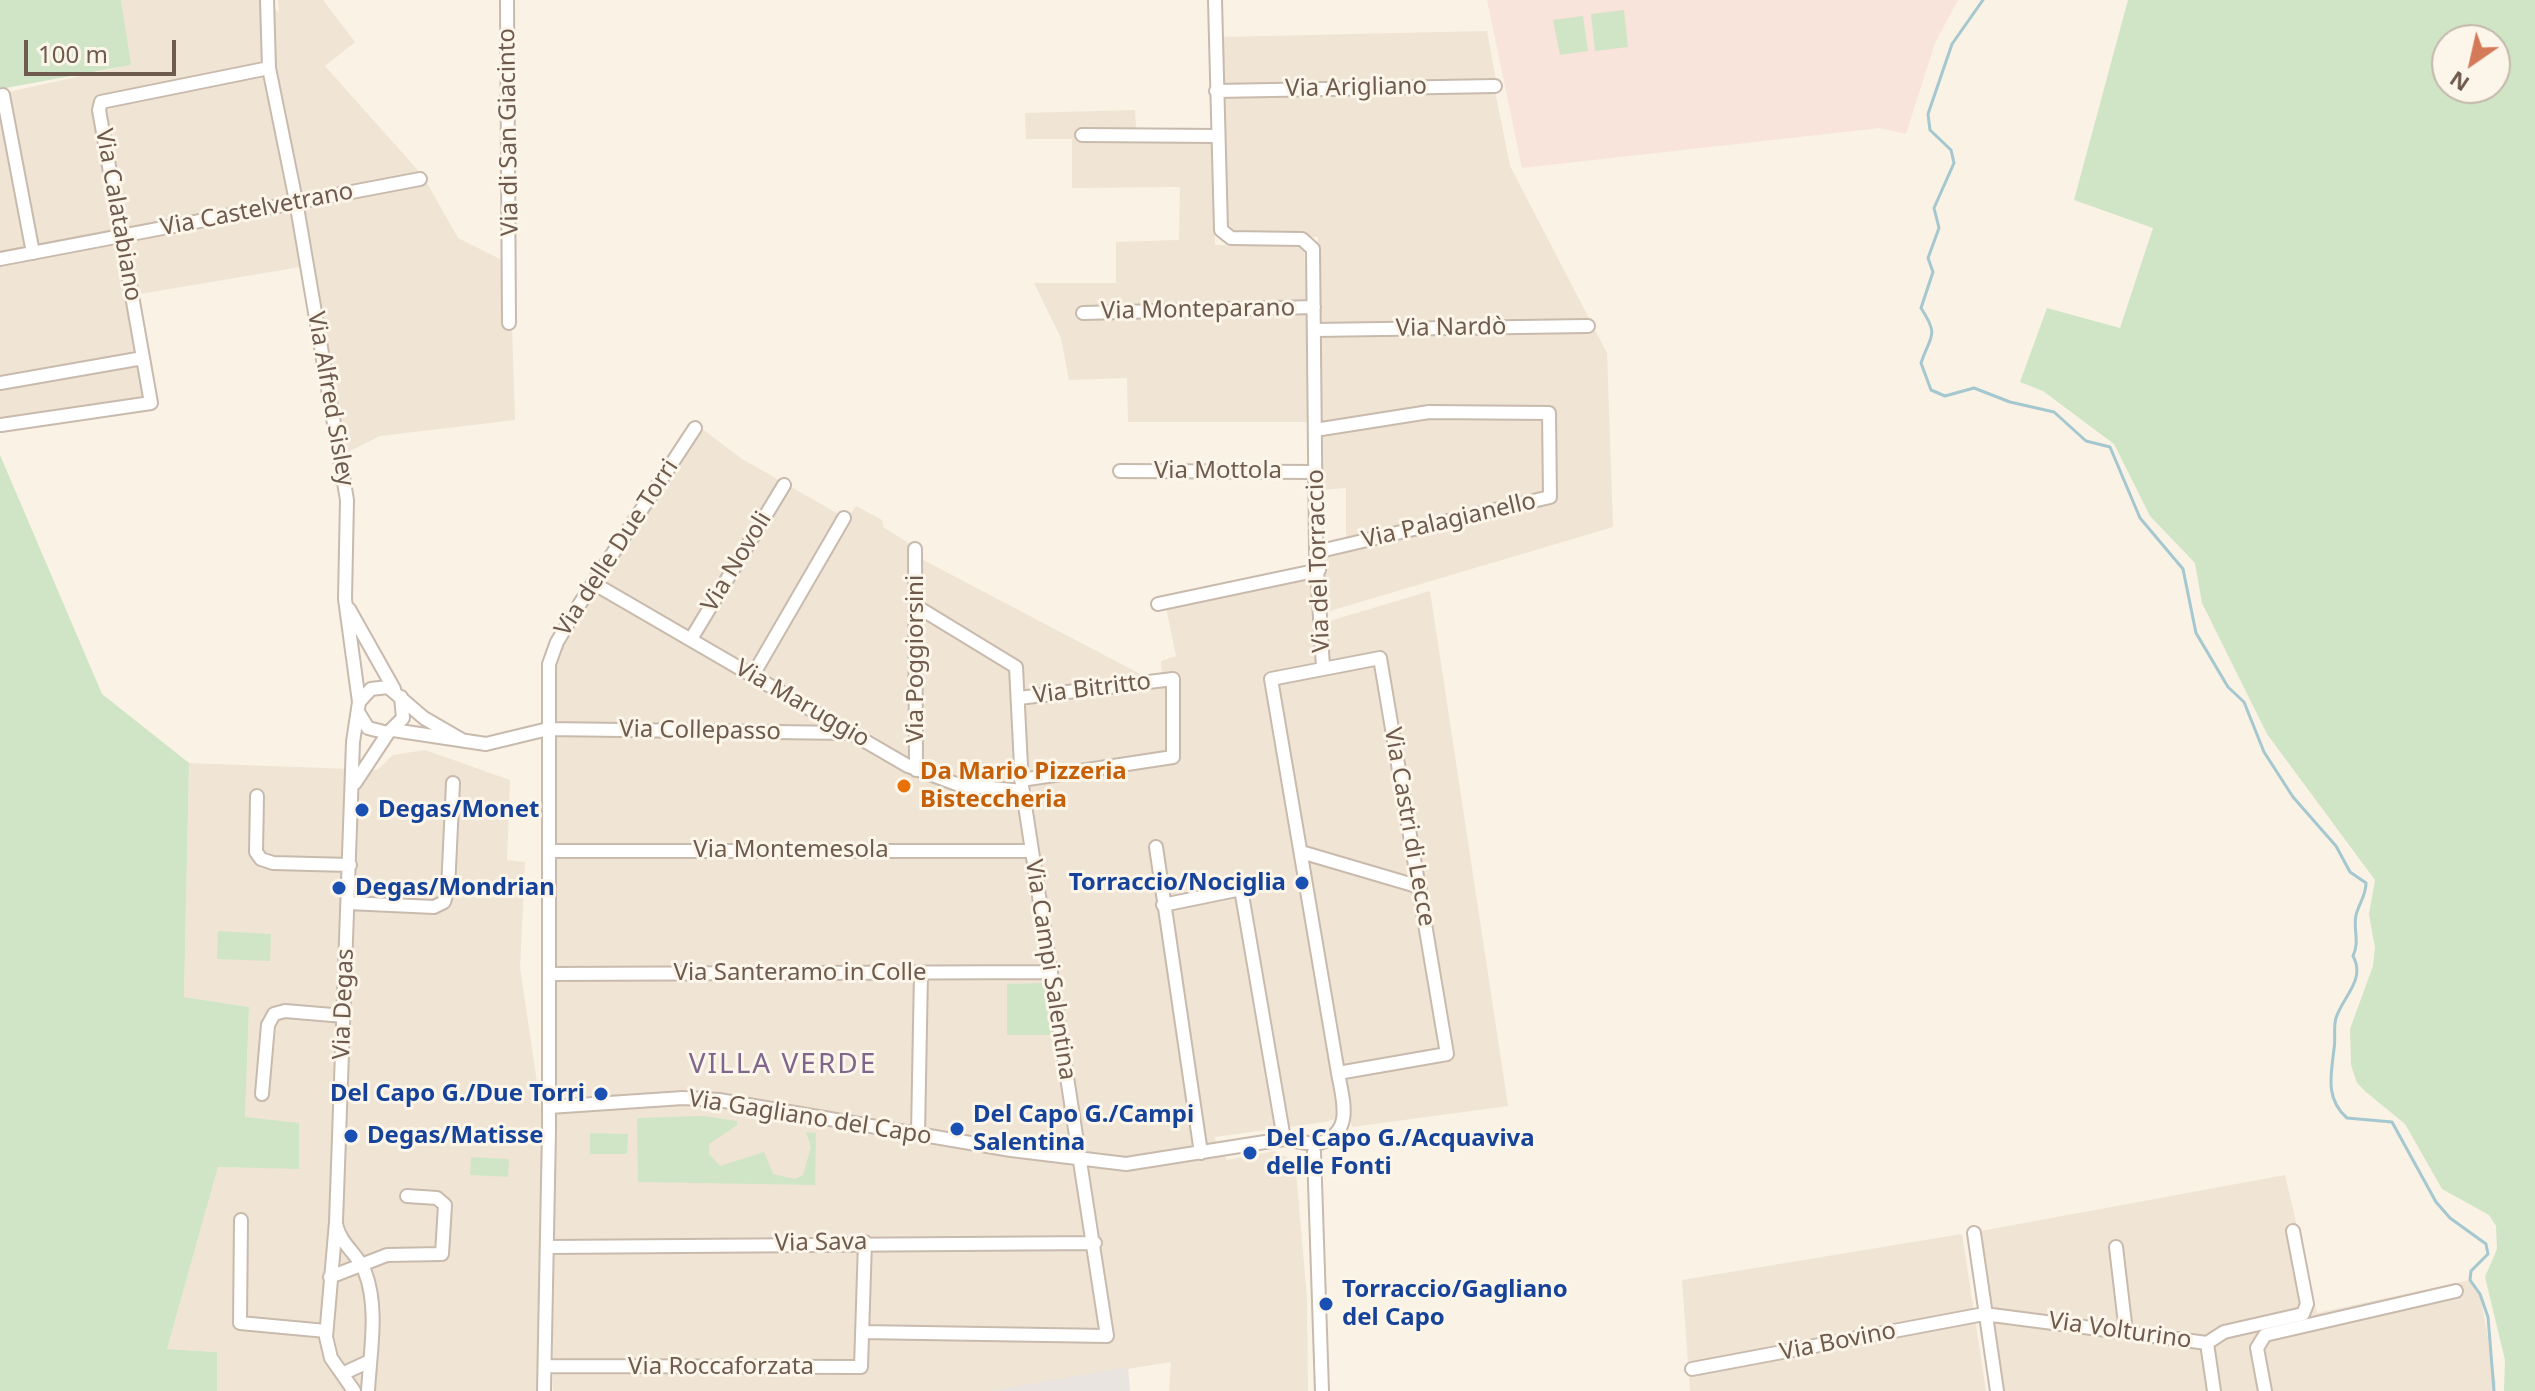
<!DOCTYPE html>
<meta charset="utf-8">
<style>
body{margin:0}
#map{position:relative;width:2535px;height:1391px;overflow:hidden;background:#f9f2e5;font-family:"Noto Sans",sans-serif}
canvas{display:block}
.north{position:absolute;left:2431px;top:24px;width:80px;height:80px;box-sizing:border-box;background:#fcf6ea;border:2px solid #c3b8ab;border-radius:50%;rotate:214deg;font-size:22px;font-weight:700;line-height:32px;text-align:center;color:#6e5b4d}
.north::after{content:'';display:block;margin:auto;width:28px;height:36px;background:#d47a59;clip-path:polygon(50% 0,100% 100%,50% 72%,0 100%)}
.scale{position:absolute;left:24px;top:40px;width:152px;height:36px;box-sizing:border-box;border:4px solid #6e5b4d;border-top:0;padding-left:10px;font-size:24px;line-height:28px;white-space:nowrap;color:#6e5b4d;-webkit-text-stroke:6px #fcf6ea;paint-order:stroke}
</style>
<div id="map">
<canvas width="2535" height="1391"></canvas>
<div class="north">N</div>
<div class="scale">100 m</div>
</div>
<script>
const ctx = document.querySelector('canvas').getContext('2d');
ctx.lineJoin = 'round';
function fillPath(path, color) {
  ctx.fillStyle = color;
  ctx.fill(path, 'evenodd');
}
function stroke(path, color, width, dash) {
  ctx.strokeStyle = color;
  ctx.lineWidth = width;
  ctx.lineCap = dash ? 'butt' : 'round';
  ctx.setLineDash(dash || []);
  ctx.stroke(path);
}
function write(font, color, halo, rows, align = 'center') {
  ctx.font = font + ' "Noto Sans",sans-serif';
  ctx.lineWidth = 6;
  ctx.setLineDash([]);
  ctx.textBaseline = 'middle';
  ctx.strokeStyle = halo;
  ctx.fillStyle = color;
  for (const [text, x, y, turn = 0] of rows) {
    ctx.save();
    ctx.translate(x, y);
    ctx.rotate((+turn || 0) * Math.PI / 180);
    ctx.textAlign = isNaN(turn) ? turn : align;
    if (halo) ctx.strokeText(text, 0, 0);
    ctx.fillText(text, 0, 0);
    ctx.restore();
  }
}
const residential = new Path2D(`
 M 121,0 L 267,0 L 279,13 L 278,0 L 323,0 L 355,42 L 325,66 L 423,176 L 458,238 L 510,264 L 515,420 L 380,436 L 346,453 L 312,265 L 128,296 L 145,398 L 0,425 L 0,94 L 130,65 Z
 M 1487,31 L 1496,81 L 1222,85 L 1221,37 Z
 M 1495,91 L 1510,166 L 1607,353 L 1613,527 L 1323,613 L 1320,558 L 1346,552 L 1346,488 L 1321,490 L 1320,422 L 1128,422 L 1127,378 L 1069,380 L 1061,338 L 1034,283 L 1116,283 L 1116,242 L 1179,240 L 1180,187 L 1072,188 L 1072,139 L 1026,139 L 1025,113 L 1135,110 L 1137,142 L 1214,140 L 1215,245 L 1304,247 L 1306,285 L 1317,286 L 1318,237 L 1238,234 L 1231,232 L 1225,223 L 1222,95 Z
 M 701,428 L 742,459 L 847,519 L 856,506 L 882,520 L 883,527 L 910,544 L 910,553 L 1163,686 L 1161,661 L 1176,656 L 1166,607 L 1313,576 L 1313,626 L 1430,591 L 1508,1106 L 1352,1127 L 1349,1115 L 1325,1122 L 1214,1137 L 1227,1160 L 1274,1151 L 1289,1158 L 1296,1171 L 1307,1298 L 1308,1391 L 1169,1391 L 1171,1362 L 990,1391 L 553,1391 L 554,676 L 561,647 Z
 M 425,750 L 510,780 L 507,860 L 525,862 L 520,968 L 542,1116 L 538,1391 L 217,1391 L 217,1352 L 167,1349 L 218,1167 L 299,1168 L 245,1118 L 249,1007 L 184,997 L 189,763 L 377,770 L 393,755 Z
 M 2285,1175 L 2317,1313 L 2470,1280 L 2480,1294 L 2496,1384 L 2493,1391 L 2004,1391 L 1981,1231 Z
 M 1962,1234 L 1986,1391 L 1690,1391 L 1682,1280 Z`);
const commercial = new Path2D(`
 M 1487,0 L 1958,0 L 1935,43 L 1906,134 L 1880,128 L 1522,168 Z`);
const industrial = new Path2D(`
 M 1128,1367 L 1130,1391 L 990,1391 Z`);
const green = new Path2D(`
 M 0,0 L 121,0 L 131,65 L 0,89 Z
 M 2128,0 L 2535,0 L 2535,1391 L 2504,1391 L 2505,1360 L 2485,1277 L 2497,1249 L 2496,1226 L 2489,1215 L 2442,1189 L 2405,1124 L 2366,1092 L 2357,1083 L 2351,1065 L 2350,1029 L 2373,966 L 2375,948 L 2369,914 L 2375,880 L 2267,734 L 2202,603 L 2195,563 L 2150,516 L 2114,444 L 2043,391 L 2020,382 L 2047,308 L 2120,328 L 2153,228 L 2074,200 ZM 2495,40 L 2495,88 L 2447,88 L 2447,40 Z
 M 1624,10 L 1628,47 L 1595,51 L 1591,14 Z
 M 1583,16 L 1588,51 L 1560,55 L 1553,20 Z
 M 0,455 L 102,694 L 189,763 L 184,997 L 249,1007 L 245,1117 L 299,1123 L 299,1169 L 218,1167 L 167,1349 L 217,1352 L 217,1391 L 0,1391 Z
 M 218,931 L 271,934 L 270,961 L 217,959 Z
 M 1044,983 L 1052,1035 L 1007,1035 L 1007,984 Z
 M 704,1116 L 737,1121 L 737,1125 L 709,1144 L 709,1154 L 720,1166 L 764,1152 L 773,1174 L 795,1179 L 803,1175 L 811,1147 L 806,1132 L 816,1133 L 815,1185 L 638,1182 L 637,1118 Z
 M 590,1133 L 628,1134 L 627,1154 L 590,1154 Z
 M 471,1157 L 509,1159 L 508,1177 L 470,1175 Z`);
const stream = new Path2D(`
 M 1983,0 L 1952,44 L 1928,114 L 1930,130 L 1951,150 L 1954,163 L 1934,208 L 1939,228 L 1928,258 L 1933,272 L 1921,308 C 1940,337 1930,335 1921,363 L 1931,390 L 1945,396 L 1974,388 L 2010,402 L 2054,412 L 2086,441 L 2110,447 L 2140,518 L 2183,569 L 2196,633 L 2228,687 L 2244,702 L 2264,752 L 2293,797 L 2336,846 L 2350,872 L 2366,883 C 2366,896 2359,903 2356,915 C 2353,930 2360,941 2353,956 C 2366,980 2343,996 2336,1018 C 2333,1028 2336,1039 2334,1049 C 2331,1075 2325,1099 2347,1118 L 2392,1122 L 2436,1202 L 2450,1218 L 2486,1244 L 2488,1254 L 2471,1271 L 2470,1280 L 2480,1294 L 2488,1317 L 2494,1391`);
const minor = new Path2D(`
 M 267,0 L 269,68 L 296,201 L 347,500 L 345,599 L 359,702
 M 507,0 L 509,323
 M 1215,0 L 1221,230 L 1231,238 L 1302,239 L 1313,249 L 1316,552 L 1323,667
 M 1216,91 L 1495,86
 M 3,95 L 33,253
 M 1082,135 L 1218,136
 M 0,259 L 420,179
 M 1083,313 L 1314,307
 M 1314,330 L 1588,326
 M 0,383 L 143,358
 M 1,425 L 151,403 L 99,110 L 101,102 L 269,68
 M 1315,430 L 1429,412 L 1549,413 L 1550,497 L 1316,552
 M 1120,471 L 1315,472
 M 915,549 L 916,770
 M 593,583 L 908,766 L 959,785 L 1023,791
 M 1158,604 L 1319,570
 M 349,609 L 394,689
 M 691,639 L 784,485
 M 753,675 L 844,518
 M 1019,698 L 1173,679 L 1173,757 L 1021,780
 M 358,712 L 368,728 L 388,733 L 403,718 L 401,697
 M 393,730 L 486,744 L 548,729 L 849,733
 M 355,783 L 388,733
 M 257,796 L 256,852 L 261,859 L 273,863 L 350,865
 M 1156,847 L 1201,1153
 M 549,851 L 1032,851
 M 1301,852 L 1420,887
 M 348,903 L 434,907 L 444,902 L 448,889 L 453,783
 M 1163,905 L 1241,889 L 1284,1139
 M 549,974 L 1051,972
 M 262,1094 L 268,1025 L 274,1014 L 285,1011 L 344,1016
 M 549,1107 L 683,1098 L 719,1100 L 1011,1150 L 1126,1164 L 1284,1139 L 1307,1143
 M 918,1134 L 921,972
 M 1320,1143 C 1354,1132 1343,1101 1338,1073 L 1271,679 L 1380,658 L 1447,1054 L 1338,1073
 M 1314,1152 L 1322,1391
 M 241,1220 L 240,1323 L 326,1331
 M 336,1224 C 340,1244 358,1254 365,1272 C 379,1308 370,1353 368,1391
 M 1974,1233 L 1997,1391
 M 547,1247 L 1095,1243
 M 2116,1247 L 2126,1332
 M 330,1277 L 387,1255 L 442,1254 L 445,1205 L 437,1198 L 407,1196
 M 862,1332 L 1107,1336 L 1022,786 L 1016,667 L 916,606
 M 2207,1343 L 2224,1332 L 2303,1314 L 2307,1304 L 2293,1231
 M 546,1366 L 861,1367 L 865,1242
 M 1692,1369 L 1984,1314 L 2207,1343 L 2214,1391
 M 342,1374 L 370,1361
 M 354,1391 L 331,1358 L 326,1337 L 336,1222 L 353,742 L 359,702 L 371,689 L 388,687 L 424,718 L 462,740
 M 544,1391 L 549,1130 L 549,664 L 557,642 L 579,605 L 695,428
 M 2265,1391 L 2257,1348 L 2265,1335 L 2456,1291`);
const markers = [
 [904,786,8,"#e8710a"],
 [362,810,8,"#1a4fb4"],
 [1302,883,8,"#1a4fb4"],
 [339,888,8,"#1a4fb4"],
 [601,1094,8,"#1a4fb4"],
 [957,1129,8,"#1a4fb4"],
 [351,1136,8,"#1a4fb4"],
 [1250,1153,8,"#1a4fb4"],
 [1326,1304,8,"#1a4fb4"]
];
const streetNames = [
 ["Via Arigliano",1356,88,-1],
 ["Via di San Giacinto",509,132,-91],
 ["Via Castelvetrano",257,210,-11],
 ["Via Calatabiano",118,215,80],
 ["Via Monteparano",1198,310,-1],
 ["Via Nardò",1451,328,-1],
 ["Via Alfred Sisley",330,399,80],
 ["Via Mottola",1218,471],
 ["Via Palagianello",1449,521,-13],
 ["Via delle Due Torri",617,548,-57],
 ["Via del Torraccio",1319,561,-92],
 ["Via Novoli",737,562,-59],
 ["Via Poggiorsini",916,659,-90],
 ["Via Bitritto",1092,689,-7],
 ["Via Maruggio",802,704,30],
 ["Via Collepasso",700,731,1],
 ["Via Castri di Lecce",1409,827,80],
 ["Via Montemesola",791,850],
 ["Via Campi Salentina",1050,970,81],
 ["Via Santeramo in Colle",800,973],
 ["Via Degas",344,1004,-88],
 ["Via Gagliano del Capo",810,1118,9],
 ["Via Sava",821,1243,-1],
 ["Via Volturino",2120,1331,8],
 ["Via Bovino",1838,1342,-11],
 ["Via Roccaforzata",721,1367]
];
const foodNames = [
 ["Da Mario Pizzeria",920,772],
 ["Bisteccheria",920,800]
];
const transitNames = [
 ["Degas/Monet",378,810],
 ["Torraccio/Nociglia",1286,883,"right"],
 ["Degas/Mondrian",355,888],
 ["Del Capo G./Due Torri",585,1094,"right"],
 ["Del Capo G./Campi",973,1115],
 ["Salentina",973,1143],
 ["Degas/Matisse",367,1136],
 ["Del Capo G./Acquaviva",1266,1139],
 ["delle Fonti",1266,1167],
 ["Torraccio/Gagliano",1342,1290],
 ["del Capo",1342,1318]
];
const quarterNames = [
 ["VILLA VERDE",783,1065]
];
fillPath(residential, '#f0e4d4');
fillPath(commercial, '#f8e4da');
fillPath(industrial, '#e9e4df');
fillPath(green, '#d0e5c5');
stroke(stream, '#a4c7d0', 3);
stroke(minor, '#c8baad', 16);
stroke(minor, '#fff', 12);
for (const [x, y, r, color] of markers) {
  const dot = new Path2D();
  dot.arc(x, y, r, 0, 2 * Math.PI);
  ctx.fillStyle = color;
  ctx.fill(dot);
  stroke(dot, '#fcf6ea', 3);
}
write('24px', '#6e5b4d', '#fcf6ea', streetNames);
write('bold 24px', '#c56008', '#fcf6ea', foodNames, 'left');
write('bold 24px', '#164399', '#fcf6ea', transitNames, 'left');
ctx.letterSpacing = '2px';
write('28px', '#80668b', '#fcf6ea', quarterNames);
ctx.letterSpacing = '0px';
</script>
